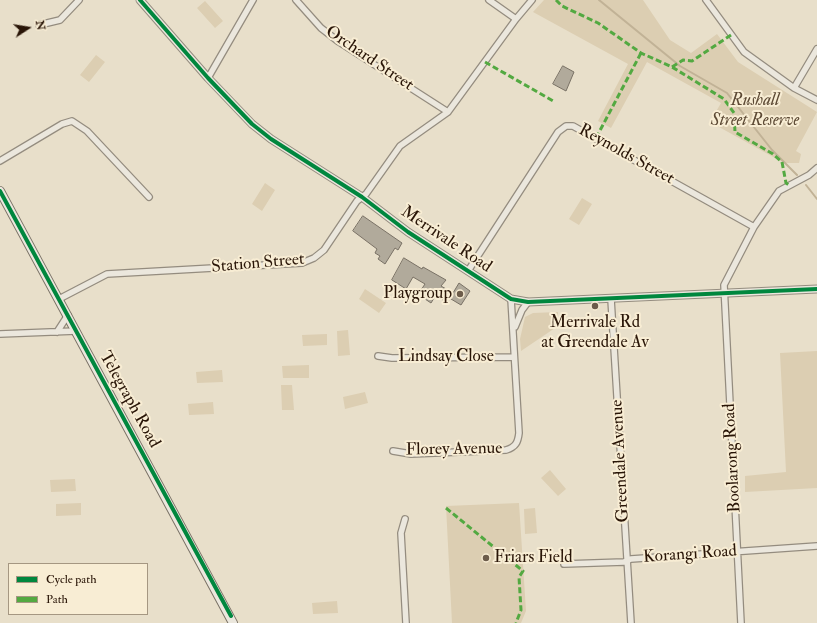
<!DOCTYPE html>
<style>
body{margin:0}
#map{position:relative;width:817px;height:623px;overflow:hidden;background:#e8dfca;font-family:"IM FELL Double Pica",serif}
canvas{display:block}
.legend{position:absolute;left:8px;top:563px;width:140px;height:52px;box-sizing:border-box;background:#f8edd4;border:1px solid #a59782;margin:0;padding:5px 7px;list-style:none;font-size:12px;color:#291507}
.legend li{display:flex;align-items:center;gap:8px;height:20px}
.legend b{width:20px;border:1px solid #a59782}
.north{position:absolute;left:8px;top:8px;width:40px;height:40px;-webkit-text-stroke:3px #f8edd4;paint-order:stroke;rotate:78deg;font-size:11px;font-weight:700;line-height:16px;text-align:center;color:#291507}
.north::after{content:'';display:block;margin:auto;width:14px;height:18px;background:#291507;clip-path:polygon(50% 0,100% 100%,50% 72%,0 100%)}
</style>
<div id="map">
<canvas width="817" height="623"></canvas>
<ul class="legend">
<li><b style="height:5px;background:#00873e"></b>Cycle path</li>
<li><b style="height:5px;background:#53a941"></b>Path</li>
</ul>
<div class="north">N</div>
</div>
<script>
const ctx = document.querySelector('canvas').getContext('2d');
ctx.lineJoin = 'round';
function fillPath(path, color) {
  ctx.fillStyle = color;
  ctx.fill(path, 'evenodd');
}
function stroke(path, color, width, dash) {
  ctx.strokeStyle = color;
  ctx.lineWidth = width;
  ctx.lineCap = dash ? 'butt' : 'round';
  ctx.setLineDash(dash || []);
  ctx.stroke(path);
}
function write(font, color, halo, rows, align = 'center') {
  ctx.font = font + ' "IM FELL Double Pica",serif';
  ctx.lineWidth = 4;
  ctx.setLineDash([]);
  ctx.textBaseline = 'middle';
  ctx.strokeStyle = halo;
  ctx.fillStyle = color;
  for (const [text, x, y, turn = 0] of rows) {
    ctx.save();
    ctx.translate(x, y);
    ctx.rotate((+turn || 0) * Math.PI / 180);
    ctx.textAlign = isNaN(turn) ? turn : align;
    if (halo) ctx.strokeText(text, 0, 0);
    ctx.fillText(text, 0, 0);
    ctx.restore();
  }
}
const green = new Path2D(`
 M 544,0 L 643,0 L 670,40 L 691,53 L 717,34 L 738,62 L 817,112 L 796,151 L 801,154 L 799,163 L 784,163 L 710,122 L 721,103 L 647,62 L 611,128 L 598,121 L 628,64 L 533,12 Z
 M 205,1 L 223,21 L 215,28 L 197,8 Z
 M 96,55 L 105,62 L 89,82 L 80,75 Z
 M 265,183 L 275,190 L 262,211 L 252,204 Z
 M 582,198 L 592,204 L 579,225 L 569,219 Z
 M 365,289 L 386,303 L 379,313 L 359,299 Z
 M 558,312 L 558,326 L 521,351 L 520,339 L 525,317 L 533,313 Z
 M 348,330 L 350,355 L 338,356 L 337,331 Z
 M 327,334 L 327,345 L 303,346 L 302,335 Z
 M 817,351 L 817,488 L 745,492 L 745,476 L 786,472 L 780,353 Z
 M 309,365 L 309,378 L 283,378 L 282,366 Z
 M 222,370 L 223,382 L 197,383 L 196,372 Z
 M 281,385 L 292,385 L 294,410 L 282,410 Z
 M 365,392 L 368,403 L 345,409 L 343,397 Z
 M 213,402 L 214,414 L 189,415 L 188,404 Z
 M 550,470 L 566,489 L 558,496 L 541,478 Z
 M 75,479 L 76,491 L 51,492 L 50,480 Z
 M 81,503 L 81,515 L 56,516 L 56,504 Z
 M 519,503 L 526,611 L 521,623 L 452,623 L 446,506 Z
 M 535,508 L 537,533 L 525,534 L 524,509 Z
 M 337,601 L 338,613 L 313,614 L 312,603 Z`);
const stream = new Path2D(`
 M 599,0 L 680,66 L 727,93 L 772,150 L 797,175
 M 806,185 L 817,199`);
const building = new Path2D(`
 M 563,66 L 574,72 L 566,91 L 553,84 Z
 M 363,216 L 402,243 L 398,250 L 395,248 L 385,264 L 378,259 L 380,256 L 375,253 L 377,249 L 353,231 Z
 M 404,258 L 422,269 L 423,267 L 446,280 L 441,286 L 453,293 L 459,283 L 470,291 L 461,305 L 446,296 L 443,300 L 436,295 L 431,303 L 422,297 L 423,296 L 419,293 L 425,284 L 413,277 L 406,289 L 392,280 Z`);
const minor = new Path2D(`
 M 296,0 L 321,28 L 339,42 L 448,112
 M 489,0 L 516,19
 M 706,0 L 744,52 L 794,88 L 817,100
 M 39,25 L 60,20 L 79,0
 M 208,78 L 253,0
 M 794,88 L 817,49
 M 0,161 L 62,124 L 72,121 L 87,131 L 149,197
 M 468,271 L 558,132 L 566,126 L 573,126 L 754,227
 M 59,299 L 107,274 L 302,263 L 314,258 L 324,250 L 357,201 L 366,194 L 400,146 L 448,112 L 516,19 L 532,0
 M 611,299 L 631,623
 M 515,327 L 522,310 L 528,302
 M 57,332 L 68,315
 M 0,334 L 76,331
 M 378,356 L 392,358 L 514,357
 M 393,451 L 411,454 L 506,450 C 516,447 518,442 519,433 L 511,299
 M 405,519 L 401,533 L 406,623
 M 564,564 L 624,562 L 631,559 L 817,546
 M 741,623 L 724,285 L 754,227 L 779,191 L 809,175 L 817,168`);
const tertiary = new Path2D(`
 M 140,0 L 208,78 L 252,124 L 271,139 L 362,197 L 408,232 L 511,299 L 528,302 L 817,289`);
const secondary = new Path2D(`
 M 0,191 L 233,623`);
const quiet = new Path2D(`
 M 556,0 L 562,6 L 598,23 L 641,53 L 672,67 L 724,99 L 734,113 L 735,132 L 773,154 L 782,162 L 786,183 L 789,185
 M 485,62 L 555,102
 M 672,67 L 683,60 L 692,61 L 731,35
 M 596,138 L 641,53
 M 446,508 L 523,571 L 519,577 L 521,610 L 516,623`);
const cycleway = new Path2D(`
 M 140,0 L 208,78 L 252,124 L 271,139 L 362,197 L 408,232 L 511,299 L 528,302 L 817,289
 M 0,191 L 231,616`);
const markers = [
 [460,294,4,"#6c5c4b"],
 [595,306,4,"#6c5c4b"],
 [486,558,4,"#6c5c4b"]
];
const streetNames = [
 ["Orchard Street",369,59,34],
 ["Reynolds Street",626,155,29],
 ["Merrivale Road",446,240,34],
 ["Station Street",258,264,-5],
 ["Lindsay Close",446,357],
 ["Telegraph Road",129,400,61],
 ["Florey Avenue",454,450,-1],
 ["Boolarong Road",733,458,-93],
 ["Greendale Avenue",621,461,-93],
 ["Korangi Road",690,555,-4]
];
const parkNames = [
 ["Rushall",755,101],
 ["Street Reserve",755,121]
];
const poiNames = [
 ["Playgroup",452,294],
 ["Merrivale Rd",595,323,"center"],
 ["at Greendale Av",595,343,"center"],
 ["Friars Field",494,558,"left"]
];
fillPath(green, '#dcceb2');
stroke(stream, '#c1b296', 2);
fillPath(building, '#b1aa9b');
stroke(building, '#797165', 1);
stroke(minor, '#948c7f', 8);
stroke(tertiary, '#948c7f', 9);
stroke(secondary, '#797165', 10);
stroke(minor, '#ebe7dd', 5.5);
stroke(tertiary, '#ebe7dd', 7);
stroke(secondary, '#ebe7dd', 8);
stroke(quiet, '#53a941', 3, [6, 3]);
stroke(cycleway, '#00873e', 4);
for (const [x, y, r, color] of markers) {
  const dot = new Path2D();
  dot.arc(x, y, r, 0, 2 * Math.PI);
  ctx.fillStyle = color;
  ctx.fill(dot);
  stroke(dot, '#f8edd4', 1.5);
}
write('17px', '#291507', '#f8edd4', streetNames);
write('italic 17px', '#5c4934', '#f8edd4', parkNames);
write('17px', '#291507', '#f8edd4', poiNames, 'right');
</script>
